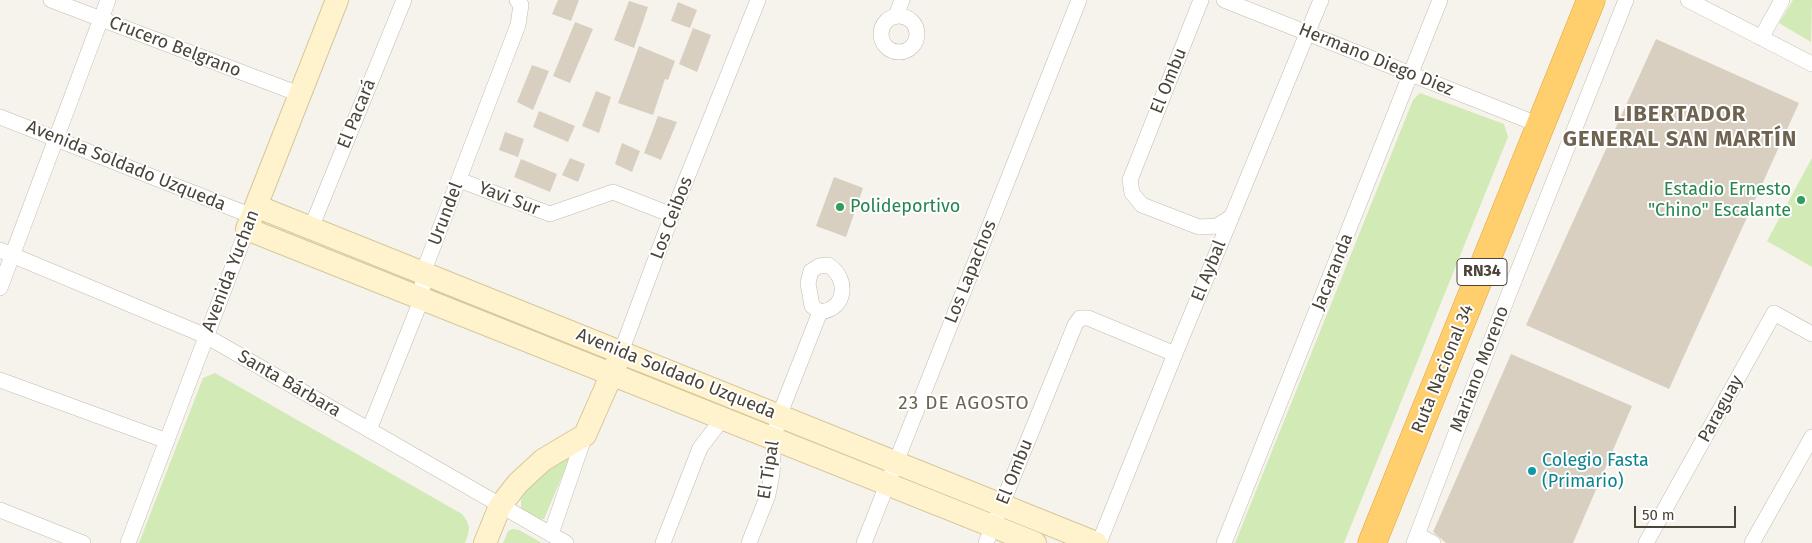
<!DOCTYPE html>
<meta charset="utf-8">
<style>
body{margin:0}
#map{position:relative;width:1812px;height:543px;overflow:hidden;background:#f6f3ec;font-family:"Fira Sans",sans-serif}
canvas{display:block}
.scale{position:absolute;left:1634px;top:506px;width:102px;height:22px;box-sizing:border-box;border:2px solid #4b4439;border-top:0;padding-left:6px;font-size:15px;line-height:18px;white-space:nowrap;color:#4b4439;-webkit-text-stroke:4px #fff;paint-order:stroke}
</style>
<div id="map">
<canvas width="1812" height="543"></canvas>
<div class="scale">50 m</div>
</div>
<script>
const ctx = document.querySelector('canvas').getContext('2d');
ctx.lineJoin = 'round';
function fillPath(path, color) {
  ctx.fillStyle = color;
  ctx.fill(path, 'evenodd');
}
function stroke(path, color, width, dash) {
  ctx.strokeStyle = color;
  ctx.lineWidth = width;
  ctx.lineCap = dash ? 'butt' : 'round';
  ctx.setLineDash(dash || []);
  ctx.stroke(path);
}
function write(font, color, halo, rows, align = 'center') {
  ctx.font = font + ' "Fira Sans",sans-serif';
  ctx.lineWidth = 4;
  ctx.setLineDash([]);
  ctx.textBaseline = 'middle';
  ctx.strokeStyle = halo;
  ctx.fillStyle = color;
  for (const [text, x, y, turn = 0] of rows) {
    ctx.save();
    ctx.translate(x, y);
    ctx.rotate((+turn || 0) * Math.PI / 180);
    ctx.textAlign = isNaN(turn) ? turn : align;
    if (halo) ctx.strokeText(text, 0, 0);
    ctx.fillText(text, 0, 0);
    ctx.restore();
  }
}
const green = new Path2D(`
 M 1793,0 L 1812,0 L 1811,42 L 1779,23 Z
 M 1420,93 L 1504,124 L 1508,137 L 1344,543 L 1235,543 L 1413,100 Z
 M 1812,158 L 1812,267 L 1767,241 Z
 M 215,373 L 462,514 C 471,525 470,530 465,543 L 139,543 L 203,378 Z
 M 575,446 L 544,519 L 539,520 L 521,509 L 521,500 L 527,486 Z
 M 513,529 L 519,530 L 542,543 L 503,543 L 508,531 Z`);
const building = new Path2D(`
 M 558,0 L 579,0 L 571,21 L 552,14 Z
 M 629,1 L 648,7 L 634,48 L 614,40 Z
 M 678,2 L 697,10 L 690,28 L 671,21 Z
 M 575,22 L 593,29 L 570,83 L 553,76 Z
 M 693,28 L 711,35 L 697,72 L 679,64 Z
 M 1656,39 L 1799,103 L 1669,389 L 1526,325 Z
 M 639,46 L 675,61 L 668,80 L 665,79 L 653,115 L 618,103 Z
 M 532,65 L 549,71 L 533,110 L 517,102 Z
 M 596,91 L 611,97 L 599,133 L 582,126 Z
 M 539,111 L 575,126 L 568,142 L 533,127 Z
 M 658,116 L 677,122 L 661,160 L 644,153 Z
 M 505,132 L 524,139 L 518,157 L 499,150 Z
 M 622,143 L 640,151 L 632,172 L 615,164 Z
 M 570,158 L 585,164 L 578,182 L 562,175 Z
 M 521,159 L 557,174 L 550,192 L 514,177 Z
 M 834,177 L 863,188 L 846,237 L 816,226 Z
 M 1511,354 L 1632,406 L 1573,543 L 1446,543 L 1433,532 Z`);
const street = new Path2D(`
 M 51,0 L 299,94
 M 1201,0 L 1130,180 L 1132,193 L 1142,205 L 1199,227 L 1217,226 L 1231,217
 M 1224,0 L 1527,120
 M 1688,0 L 1812,64
 M 896,16 L 902,0
 M881 34a18 18 0 1 1 36 0a18 18 0 1 1-36 0Z
 M 1761,38 L 1782,0
 M 0,117 L 252,216
 M 459,180 L 550,214 L 613,192 L 672,215
 M 311,228 L 404,0
 M 0,250 L 206,336 L 566,543
 M 828,265 C 849,278 847,309 820,312 L 812,306 L 808,283 L 811,271 L 819,266 Z
 M 0,288 L 108,0
 M 621,352 L 672,215 L 758,0
 M 0,380 L 167,441
 M 369,430 L 422,298 L 423,273 L 518,25 L 521,5 L 517,0
 M 0,510 L 83,543
 M 551,534 L 585,435
 M 1418,535 L 1433,543
 M 128,543 L 247,229
 M 663,543 L 700,448 L 723,418
 M 749,543 L 768,495 L 772,474 L 774,438 L 779,416 L 820,312
 M 864,543 L 1079,0
 M 986,543 L 1075,325 L 1080,318 L 1088,318 L 1175,354
 M 1099,543 L 1175,354 L 1321,0
 M 1224,543 L 1440,0
 M 1414,543 L 1508,296 L 1626,0
 M 1646,543 L 1774,313 L 1812,334
 M 1752,543 L 1812,437`);
const secondary = new Path2D(`
 M 337,0 L 247,229 L 1035,543
 M 256,206 L 1096,543
 M 485,543 L 500,506 L 518,483 L 543,460 L 585,435 L 618,360`);
const highway = new Path2D(`
 M 1372,543 L 1591,0`);
const markers = [
 [1801,200,5,"#2e9e5b"],
 [840,207,5,"#2e9e5b"],
 [1532,471,5,"#0f9aa8"]
];
const shields = [
 [1482,272,50]
];
const shieldNames = [
 ["RN34",1482,272]
];
const streetNames = [
 ["Crucero Belgrano",175,47,21],
 ["Hermano Diego Diez",1376,60,22],
 ["El Ombu",1169,81,-68],
 ["El Pacará",357,114,-68],
 ["Avenida Soldado Uzqueda",126,166,22],
 ["Yavi Sur",509,199,21],
 ["Urundel",446,214,-69],
 ["Los Ceibos",672,218,-69],
 ["Avenida Yuchan",231,271,-69],
 ["El Aybal",1209,271,-68],
 ["Los Lapachos",971,272,-68],
 ["Jacaranda",1333,272,-68],
 ["Ruta Nacional 34",1443,369,-68],
 ["Mariano Moreno",1480,369,-69],
 ["Avenida Soldado Uzqueda",676,374,22],
 ["Santa Bárbara",289,384,30],
 ["Paraguay",1721,409,-61],
 ["El Tipal",769,470,-81],
 ["El Ombu",1015,472,-68]
];
const leisureNames = [
 ["Estadio Ernesto",1791,190],
 ["\"Chino\" Escalante",1791,211],
 ["Polideportivo",850,207,"left"]
];
const cultureNames = [
 ["Colegio Fasta",1542,461],
 ["(Primario)",1542,482]
];
const neighbourhoodNames = [
 ["23 DE AGOSTO",964,404]
];
const districtNames = [
 ["LIBERTADOR",1680,115],
 ["GENERAL SAN MARTÍN",1680,140]
];
fillPath(green, '#d2eab5');
fillPath(building, '#d8cfc1');
stroke(street, '#c2bbae', 16);
stroke(secondary, '#d6c79b', 24);
stroke(highway, '#e0a43c', 29);
stroke(street, '#fff', 15);
stroke(secondary, '#fff3cd', 22);
stroke(highway, '#ffcf6e', 28);
for (const [x, y, r, color] of markers) {
  const dot = new Path2D();
  dot.arc(x, y, r, 0, 2 * Math.PI);
  ctx.fillStyle = color;
  ctx.fill(dot);
  stroke(dot, '#fff', 2);
}
for (const [x, y, w] of shields) {
  const box = new Path2D();
  box.roundRect(x - w / 2, y - 13.5, w, 27, 4);
  ctx.fillStyle = '#fff';
  ctx.fill(box);
  stroke(box, '#4b4439', 1);
}
write('bold 16px', '#4b4439', null, shieldNames);
write('18px', '#4b4439', '#fff', streetNames);
write('18px', '#27864d', '#fff', leisureNames, 'right');
write('18px', '#0d838f', '#fff', cultureNames, 'left');
ctx.letterSpacing = '1px';
write('19px', '#6e6250', '#fff', neighbourhoodNames);
ctx.letterSpacing = '0px';
ctx.letterSpacing = '1px';
write('bold 22px', '#6e6250', '#fff', districtNames);
ctx.letterSpacing = '0px';
</script>
